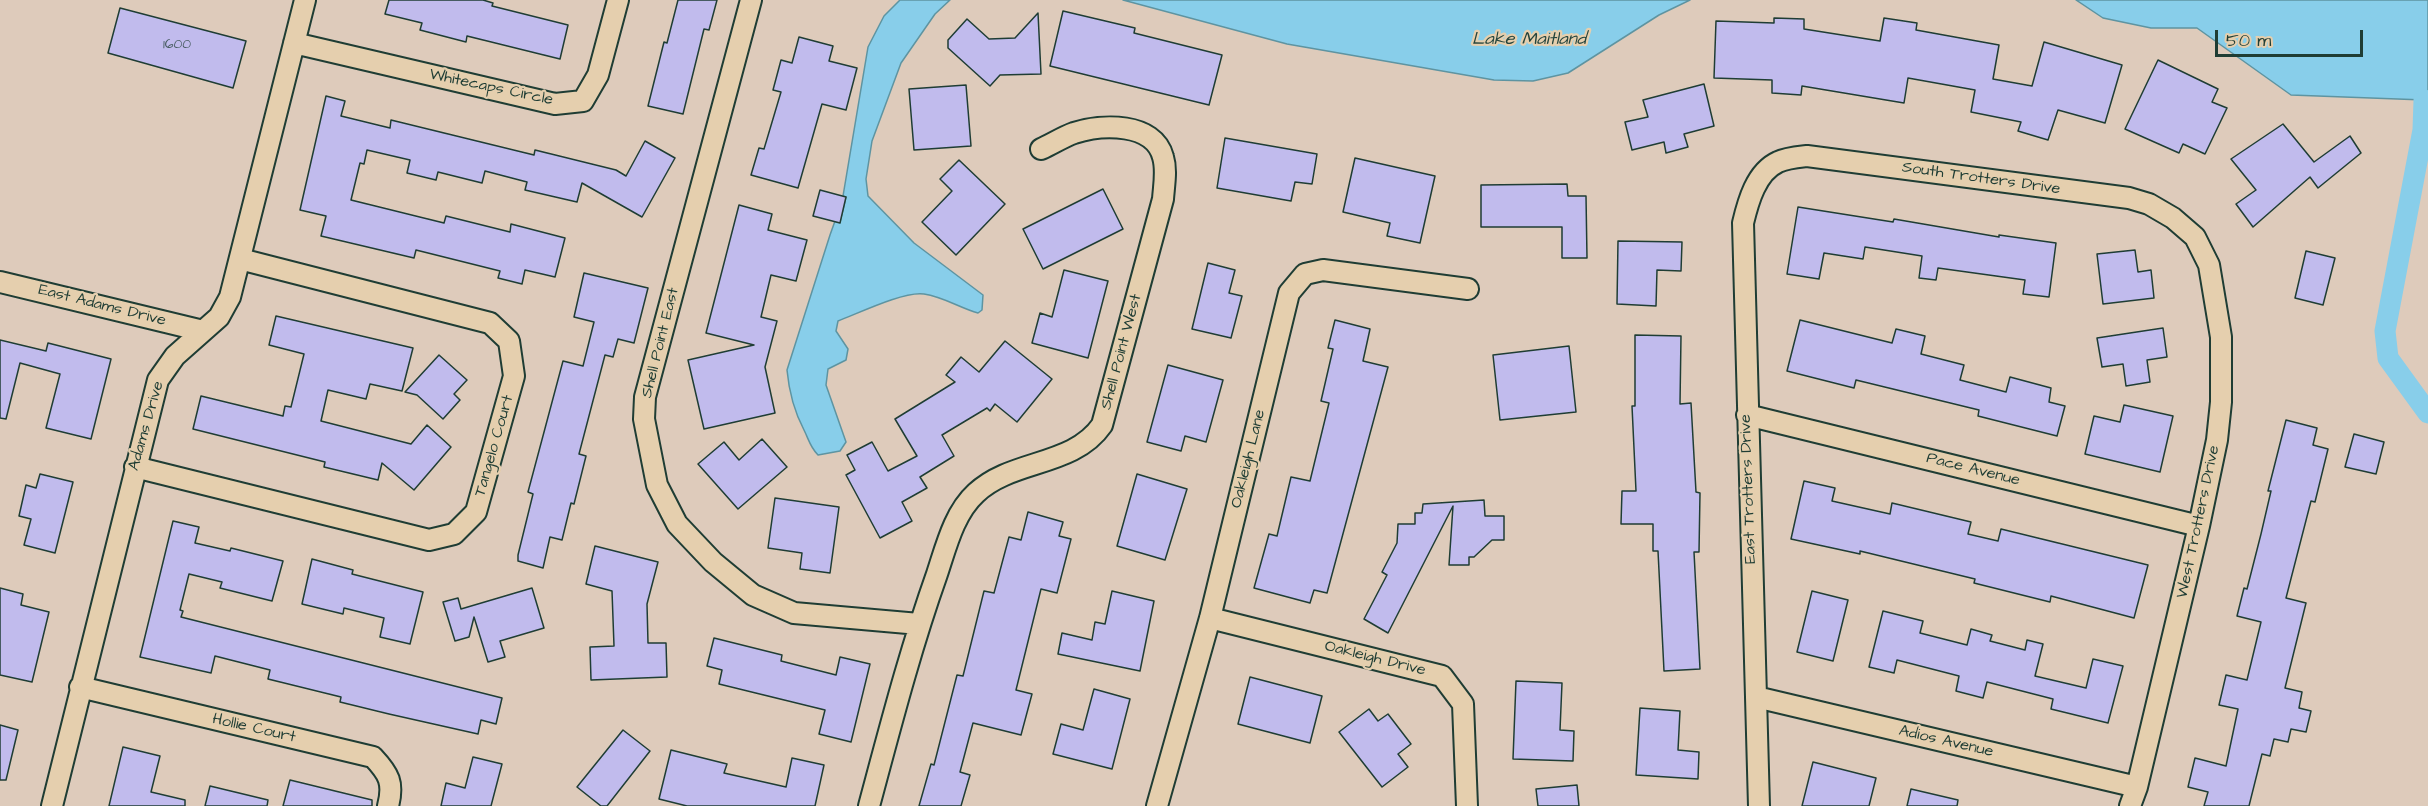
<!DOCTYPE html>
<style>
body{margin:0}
#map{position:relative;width:2428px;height:806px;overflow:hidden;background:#decbbb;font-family:"Architects Daughter",sans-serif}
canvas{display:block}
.scale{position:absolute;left:2215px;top:30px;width:148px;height:27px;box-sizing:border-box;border:3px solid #1f3d34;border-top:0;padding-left:8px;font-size:18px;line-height:21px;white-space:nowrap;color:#1f3d34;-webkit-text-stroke:4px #e5cfae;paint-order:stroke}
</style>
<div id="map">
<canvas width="2428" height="806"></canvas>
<div class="scale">50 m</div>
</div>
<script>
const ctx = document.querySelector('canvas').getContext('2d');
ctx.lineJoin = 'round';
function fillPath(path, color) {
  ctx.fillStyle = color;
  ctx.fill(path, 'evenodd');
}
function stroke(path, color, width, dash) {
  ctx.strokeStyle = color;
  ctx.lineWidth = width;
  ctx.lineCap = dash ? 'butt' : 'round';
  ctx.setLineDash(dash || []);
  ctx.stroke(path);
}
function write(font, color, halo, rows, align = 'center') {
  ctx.font = font + ' "Architects Daughter",sans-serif';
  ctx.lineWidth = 4.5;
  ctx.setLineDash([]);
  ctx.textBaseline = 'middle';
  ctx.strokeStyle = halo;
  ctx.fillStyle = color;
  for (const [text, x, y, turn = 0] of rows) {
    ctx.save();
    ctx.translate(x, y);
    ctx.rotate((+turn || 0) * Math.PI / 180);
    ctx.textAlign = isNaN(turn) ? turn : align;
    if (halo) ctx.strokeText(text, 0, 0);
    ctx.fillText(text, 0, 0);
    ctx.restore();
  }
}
const water = new Path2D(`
 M 900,0 L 950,0 L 935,14 L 901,63 L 872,141 L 866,179 L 868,196 L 914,243 L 983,295 L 982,310 L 978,313 C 960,308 944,297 924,294 C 904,291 859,313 838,321 L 836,331 L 848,349 L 846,360 L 828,369 L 826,385 L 846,442 L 840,451 L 818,455 C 810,447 809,440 804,430 C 794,411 789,392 787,370 L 830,235 L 835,221 L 840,222 L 846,197 L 843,196 L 868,47 L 884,16 Z
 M 1123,0 L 1690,0 L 1659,15 L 1568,73 L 1533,81 L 1494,80 L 1287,44 Z
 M 2076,0 L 2428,0 L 2428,91 L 2424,100 L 2291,95 L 2197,28 L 2151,28 L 2103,18 Z`);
const canal = new Path2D(`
 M 2424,100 L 2423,130 L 2385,331 L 2388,358 L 2428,413`);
const building = new Path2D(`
 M 389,0 L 483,0 L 493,3 L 492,6 L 568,25 L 560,59 L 467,36 L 466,42 L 420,30 L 422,23 L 385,14 Z
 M 678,0 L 717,0 L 709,30 L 704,29 L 683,114 L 648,106 L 664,42 L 667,43 Z
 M 120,8 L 246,41 L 233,88 L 108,53 Z
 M 1063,11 L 1135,28 L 1134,33 L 1222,55 L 1209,105 L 1050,66 Z
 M 1038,13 L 1041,74 L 1000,75 L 990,86 L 948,48 L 948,40 L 967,19 L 989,39 L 1015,38 Z
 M 1774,18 L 1804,19 L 1804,29 L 1880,41 L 1884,18 L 1917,23 L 1916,30 L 1999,45 L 1993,79 L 2032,86 L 2044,42 L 2122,65 L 2105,123 L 2058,110 L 2048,140 L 2018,131 L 2021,122 L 1971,112 L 1975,90 L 1908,78 L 1904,103 L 1802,86 L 1801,95 L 1772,93 L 1772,80 L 1714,78 L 1716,21 L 1774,23 Z
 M 799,37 L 833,46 L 829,61 L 857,68 L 846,110 L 822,104 L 798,188 L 751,175 L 759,148 L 764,149 L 781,92 L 773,90 L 781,60 L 792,63 Z
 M 2158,60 L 2218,89 L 2212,102 L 2227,108 L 2205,154 L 2183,144 L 2179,153 L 2125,129 Z
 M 1704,84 L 1714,126 L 1684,134 L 1688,147 L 1666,153 L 1664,142 L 1632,150 L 1625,122 L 1648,117 L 1643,100 Z
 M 966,85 L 971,146 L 914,150 L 909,89 Z
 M 326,96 L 345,101 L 341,116 L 390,128 L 391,120 L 534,155 L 535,150 L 616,170 L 626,176 L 645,141 L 675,158 L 642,217 L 582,183 L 577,202 L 525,190 L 527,182 L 485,171 L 482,183 L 438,172 L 436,180 L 407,173 L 410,160 L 367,150 L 364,164 L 360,163 L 351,200 L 444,223 L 446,216 L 510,232 L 511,224 L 565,238 L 555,277 L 525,270 L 522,284 L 498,278 L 500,271 L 416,250 L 414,258 L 321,236 L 326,216 L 300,210 Z
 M 2283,124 L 2314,162 L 2350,136 L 2361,153 L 2318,188 L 2310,177 L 2253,227 L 2236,204 L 2256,190 L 2231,159 Z
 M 1225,138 L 1317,154 L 1312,184 L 1295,182 L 1291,201 L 1217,188 Z
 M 1355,158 L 1435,176 L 1420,243 L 1387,236 L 1390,223 L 1343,212 Z
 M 959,160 L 1005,204 L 956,255 L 922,222 L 952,191 L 940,179 Z
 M 1567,184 L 1568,196 L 1586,196 L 1587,258 L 1562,258 L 1562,227 L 1481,227 L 1481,185 Z
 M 1103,189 L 1123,229 L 1043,269 L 1023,229 Z
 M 820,190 L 846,197 L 840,223 L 813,216 Z
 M 739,205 L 772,214 L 768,230 L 807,240 L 796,281 L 771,275 L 761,317 L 777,321 L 765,367 L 775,413 L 704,429 L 688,360 L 754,345 L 706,333 Z
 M 1798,207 L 1893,222 L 1894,219 L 1999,237 L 1999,235 L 2056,243 L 2049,297 L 2023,294 L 2025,280 L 1938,268 L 1936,280 L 1919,278 L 1922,256 L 1865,247 L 1863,259 L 1824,253 L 1819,279 L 1787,274 Z
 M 1618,241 L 1682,242 L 1681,271 L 1657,270 L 1656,306 L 1617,304 Z
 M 2135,250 L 2138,272 L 2151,270 L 2154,298 L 2103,304 L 2097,254 Z
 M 2306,251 L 2335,258 L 2323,305 L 2295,298 Z
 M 1208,263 L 1235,270 L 1229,293 L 1242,296 L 1231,338 L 1192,329 Z
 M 1064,270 L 1108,281 L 1088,358 L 1032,343 L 1040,313 L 1052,317 Z
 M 584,273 L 648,288 L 634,343 L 618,339 L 613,357 L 605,355 L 579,454 L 586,456 L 574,504 L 571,503 L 562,540 L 550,537 L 543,568 L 518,561 L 518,555 L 533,494 L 528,492 L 563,361 L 583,366 L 594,322 L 574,317 Z
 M 276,316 L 413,348 L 402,391 L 370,384 L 366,399 L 328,390 L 321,421 L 411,444 L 427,425 L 451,447 L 414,490 L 382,463 L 378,480 L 324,467 L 325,462 L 193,429 L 201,396 L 283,416 L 285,406 L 291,407 L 304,354 L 269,345 Z
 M 1335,320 L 1370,329 L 1363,361 L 1388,367 L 1327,593 L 1314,590 L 1310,603 L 1254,588 L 1269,534 L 1277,536 L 1291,477 L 1310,481 L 1329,403 L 1321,401 L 1333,349 L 1328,348 Z
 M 1800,320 L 1892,343 L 1896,329 L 1925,336 L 1921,354 L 1964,365 L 1960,380 L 2006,392 L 2010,377 L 2051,388 L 2049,402 L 2065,406 L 2057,436 L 1978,416 L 1979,410 L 1856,380 L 1854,388 L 1787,371 Z
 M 2163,328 L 2167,357 L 2147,360 L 2150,382 L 2126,386 L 2123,364 L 2102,367 L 2097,338 Z
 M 1635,335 L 1681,336 L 1680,404 L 1691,403 L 1696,492 L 1700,493 L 1699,552 L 1694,552 L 1700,669 L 1664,671 L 1658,551 L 1653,551 L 1653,524 L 1621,524 L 1622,491 L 1636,491 L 1632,406 L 1635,406 Z
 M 0,340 L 46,351 L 48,343 L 111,359 L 91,439 L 46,428 L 60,374 L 20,363 L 6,419 L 0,418 Z
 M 1005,341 L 1052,379 L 1017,422 L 995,404 L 990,411 L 987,408 L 942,435 L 954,456 L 920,477 L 927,488 L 902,502 L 912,521 L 880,538 L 846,475 L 855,470 L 847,455 L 872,442 L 888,471 L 917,456 L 895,419 L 955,382 L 946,375 L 961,357 L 979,372 Z
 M 1569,346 L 1576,412 L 1500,420 L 1493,355 Z
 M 439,355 L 467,380 L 454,394 L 460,400 L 443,419 L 417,395 L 405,392 Z
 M 1168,365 L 1223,380 L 1206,442 L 1185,436 L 1181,451 L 1147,442 Z
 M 2124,405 L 2173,416 L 2160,472 L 2085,454 L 2094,416 L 2120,422 Z
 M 2286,420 L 2317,428 L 2313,445 L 2328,449 L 2315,502 L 2311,501 L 2286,598 L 2306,603 L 2285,688 L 2302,692 L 2299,708 L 2311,711 L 2306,732 L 2291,729 L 2288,742 L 2274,739 L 2270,756 L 2262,754 L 2249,806 L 2204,806 L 2208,792 L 2188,787 L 2195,758 L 2226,766 L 2238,709 L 2219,705 L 2226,675 L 2247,680 L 2261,622 L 2237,616 L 2244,588 L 2247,589 L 2261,534 L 2271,491 L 2268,491 Z
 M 2354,434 L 2384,442 L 2376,474 L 2345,467 Z
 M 762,439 L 787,467 L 738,509 L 698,464 L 724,442 L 739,460 Z
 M 40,474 L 73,482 L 55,553 L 24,545 L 31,519 L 19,516 L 26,485 L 36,488 Z
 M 1137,474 L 1187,489 L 1165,560 L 1117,546 Z
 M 1804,481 L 1835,488 L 1832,501 L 1890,514 L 1892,503 L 1971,522 L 1968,534 L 1998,541 L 2001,529 L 2148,565 L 2134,618 L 2051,596 L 2050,602 L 1974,583 L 1975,579 L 1860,551 L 1860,554 L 1791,539 Z
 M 775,498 L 839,507 L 830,573 L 800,569 L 802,553 L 768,548 Z
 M 1484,500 L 1485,516 L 1504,516 L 1504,540 L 1492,540 L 1474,557 L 1469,557 L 1469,565 L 1449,565 L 1453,506 L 1388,633 L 1364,619 L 1387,575 L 1382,572 L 1397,543 L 1398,524 L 1415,524 L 1415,513 L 1422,513 L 1423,504 Z
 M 1028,512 L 1063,522 L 1059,536 L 1071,539 L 1057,593 L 1041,589 L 1016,690 L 1032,694 L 1021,735 L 973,723 L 960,772 L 970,775 L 961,806 L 919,806 L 931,764 L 934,765 L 957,675 L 963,676 L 984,591 L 994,593 L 1009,537 L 1021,540 Z
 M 173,521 L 199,527 L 195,543 L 230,551 L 231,548 L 283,561 L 272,601 L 220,588 L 222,582 L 189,574 L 180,610 L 183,611 L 181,617 L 502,698 L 496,724 L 481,720 L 478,734 L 389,714 L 340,702 L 341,697 L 268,679 L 270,670 L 215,656 L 211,673 L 140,657 Z
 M 595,546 L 658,562 L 647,604 L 648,643 L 666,643 L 667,677 L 591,680 L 590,647 L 614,646 L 612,591 L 586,584 Z
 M 312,559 L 353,570 L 352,574 L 423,592 L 410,644 L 380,637 L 384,618 L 344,608 L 343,614 L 302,604 Z
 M 0,588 L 23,594 L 21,605 L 49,612 L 32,682 L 0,675 Z
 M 532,588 L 544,628 L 500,641 L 505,657 L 488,662 L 474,617 L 469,637 L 455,641 L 443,602 L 458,598 L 461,609 Z
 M 1112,591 L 1154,601 L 1140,671 L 1058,654 L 1062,633 L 1092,640 L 1095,622 L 1105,624 Z
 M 1812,591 L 1848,600 L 1833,661 L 1797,652 Z
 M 1883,611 L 1923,621 L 1920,633 L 1967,645 L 1971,629 L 1992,635 L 1990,641 L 2025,650 L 2027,640 L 2043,644 L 2035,676 L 2086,688 L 2093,659 L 2123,666 L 2108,723 L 2051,709 L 2053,699 L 1987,682 L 1983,698 L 1956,691 L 1959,676 L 1897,660 L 1894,673 L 1869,667 Z
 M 714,638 L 782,655 L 781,661 L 836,675 L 840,657 L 870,664 L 851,742 L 819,734 L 825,710 L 719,684 L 722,670 L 707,666 Z
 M 1250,677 L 1322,696 L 1310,743 L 1238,724 Z
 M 1516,681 L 1562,683 L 1560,730 L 1574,731 L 1573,761 L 1513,759 Z
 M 1094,689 L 1130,699 L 1112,769 L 1053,754 L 1061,724 L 1083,730 Z
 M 1640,708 L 1680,711 L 1678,750 L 1699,752 L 1698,779 L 1636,775 Z
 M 1369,709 L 1378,721 L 1388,714 L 1411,744 L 1398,754 L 1408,767 L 1382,787 L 1339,732 Z
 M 0,725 L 18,730 L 6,780 L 0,780 Z
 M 623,730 L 650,751 L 607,806 L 601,806 L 577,787 Z
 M 123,747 L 160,756 L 151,792 L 185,800 L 185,806 L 109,806 Z
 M 671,750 L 727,764 L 724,773 L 786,787 L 792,758 L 824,765 L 815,806 L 687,806 L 659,799 Z
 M 473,757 L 502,764 L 491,806 L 441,806 L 446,783 L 465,788 Z
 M 1813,762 L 1876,778 L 1869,806 L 1802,806 Z
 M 290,780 L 372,800 L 372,806 L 283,806 Z
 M 1577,785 L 1579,806 L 1538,806 L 1536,789 Z
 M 210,786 L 268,800 L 267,806 L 205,806 Z
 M 1911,789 L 1958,800 L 1957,806 L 1907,806 Z`);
const minor = new Path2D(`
 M 751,0 L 645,397 L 644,419 L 657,485 L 677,524 L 713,562 L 753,595 L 794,613 L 919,624
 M 294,43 L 555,104 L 583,101 L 598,75 L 618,0
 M 0,282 L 203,331
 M 1747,415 L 2199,526
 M 135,467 L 429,540 L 454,534 L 476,512 L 514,376 L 509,341 L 490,323 L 240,259
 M 1210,618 L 1442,676 L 1463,704 L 1467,806
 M 80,687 L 373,757 C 389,774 394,783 388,806
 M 1756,697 L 2137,787
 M 52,806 L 158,380 L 175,356 L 219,317 L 230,297 L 305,0
 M 869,806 C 890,728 910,650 937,574 C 946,547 954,513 976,493 C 1012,459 1073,467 1102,425 L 1163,199 C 1164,185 1167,170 1163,157 C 1154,122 1102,124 1074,133 C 1063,137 1052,144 1041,149
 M 1157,806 L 1210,618 L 1289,293 L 1305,274 L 1323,270 L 1468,289
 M 1759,806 L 1743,223 C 1748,202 1756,172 1778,162 C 1786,158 1798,157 1807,156 L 2129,198 L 2149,204 L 2173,218 L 2195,237 L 2209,265 L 2221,337 L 2221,402 L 2217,440 L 2199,526 L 2137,787 L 2130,806`);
const numberNames = [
 ["1600",177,45]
];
const streetNames = [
 ["Whitecaps Circle",491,88,12],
 ["South Trotters Drive",1981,179,8],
 ["East Adams Drive",102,306,14],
 ["Shell Point East",661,343,-76],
 ["Shell Point West",1122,352,-75],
 ["Adams Drive",147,426,-74],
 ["Tangelo Court",495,446,-74],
 ["Oakleigh Lane",1249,459,-76],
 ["Pace Avenue",1973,470,14],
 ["East Trotters Drive",1749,489,-92],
 ["West Trotters Drive",2199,522,-78],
 ["Oakleigh Drive",1375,659,14],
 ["Hollie Court",254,729,13],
 ["Adios Avenue",1946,742,13]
];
const waterNames = [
 ["Lake Maitland",1529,40]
];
fillPath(water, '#88ceea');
stroke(water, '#5e94a1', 1.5);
stroke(canal, '#88ceea', 21);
fillPath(building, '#c1bbed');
stroke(building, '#1f3d34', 1.5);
stroke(minor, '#1f3d34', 24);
stroke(minor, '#e5cfae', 20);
write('14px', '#485c62', null, numberNames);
write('16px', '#1f3d34', '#e5cfae', streetNames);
write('italic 18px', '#24443d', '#e5cfae', waterNames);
</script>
